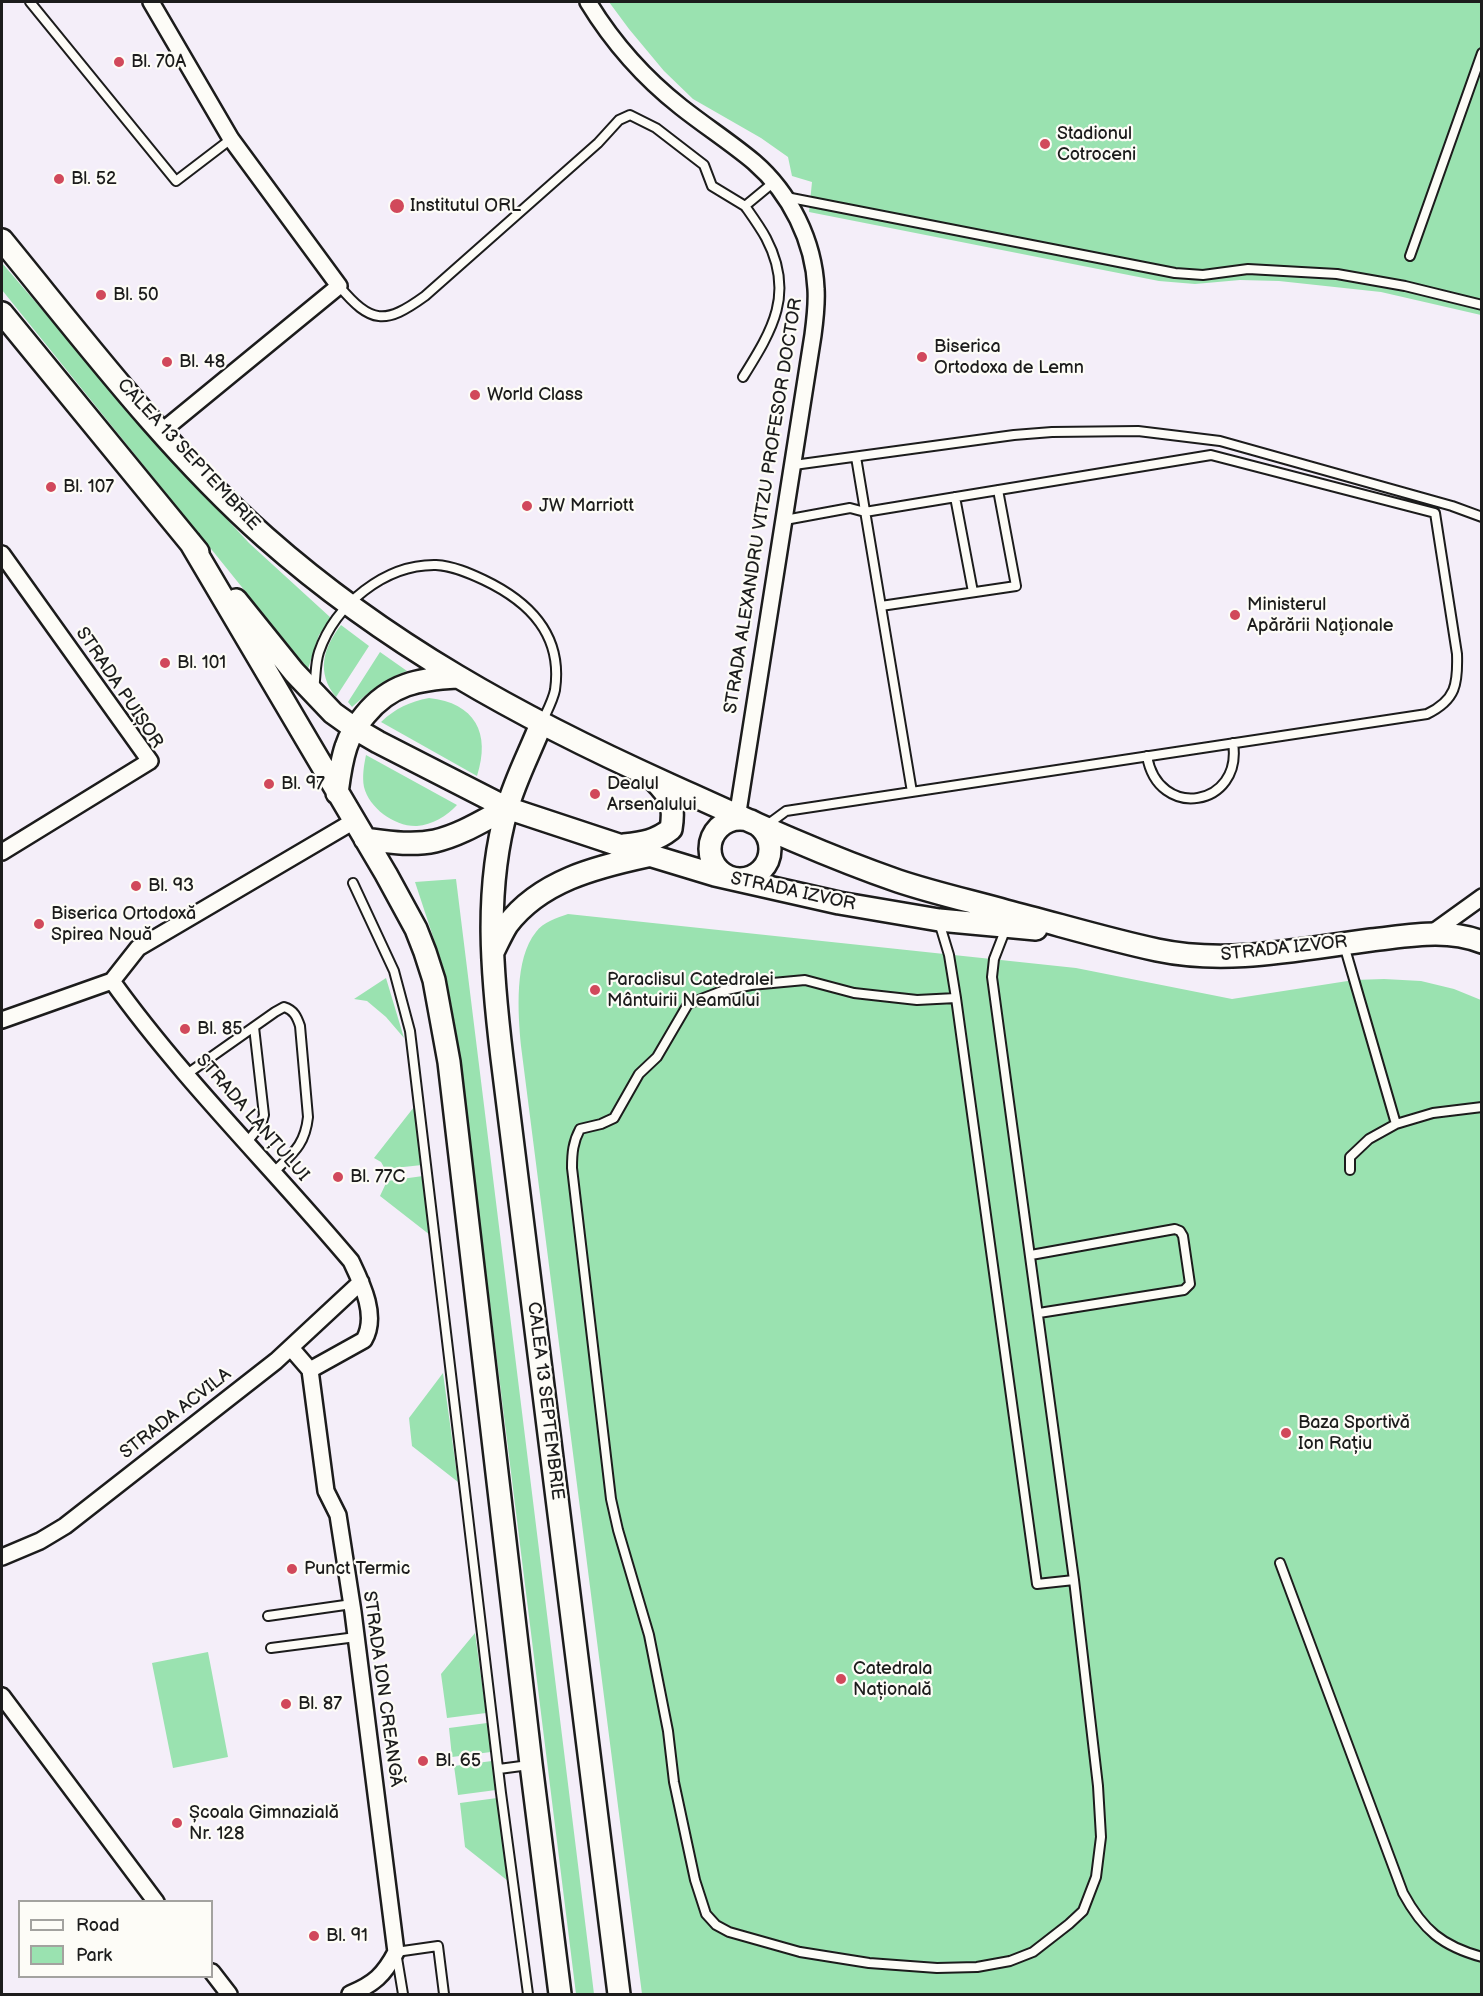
<!DOCTYPE html>
<meta charset="utf-8">
<style>
body{margin:0}
#map{position:relative;width:1483px;height:1996px;overflow:hidden;background:#f4eef9;font-family:"Balsamiq Sans",sans-serif}
canvas{display:block}
.frame{position:absolute;inset:0;border:3px solid #1c1c1c;pointer-events:none}
.legend{position:absolute;left:18px;top:1900px;width:195px;height:78px;box-sizing:border-box;background:#fdfcf7;border:2px solid #a3a29f;margin:0;padding:8px 10px;list-style:none;font-size:18px;color:#1c1c1c}
.legend li{display:flex;align-items:center;gap:12px;height:30px}
.legend b{width:30px;border:2px solid #a3a29f}
</style>
<div id="map">
<canvas width="1483" height="1996"></canvas>
<div class="frame"></div>
<ul class="legend">
<li><b style="height:8px;background:#fdfcf7"></b>Road</li>
<li><b style="height:16px;background:#9ae2b0"></b>Park</li>
</ul>
</div>
<script>
const ctx = document.querySelector('canvas').getContext('2d');
ctx.lineJoin = 'round';
function fillPath(path, color) {
  ctx.fillStyle = color;
  ctx.fill(path, 'evenodd');
}
function stroke(path, color, width, dash) {
  ctx.strokeStyle = color;
  ctx.lineWidth = width;
  ctx.lineCap = dash ? 'butt' : 'round';
  ctx.setLineDash(dash || []);
  ctx.stroke(path);
}
function write(font, color, halo, rows, align = 'center') {
  ctx.font = font + ' "Balsamiq Sans",sans-serif';
  ctx.lineWidth = 4.5;
  ctx.setLineDash([]);
  ctx.textBaseline = 'middle';
  ctx.strokeStyle = halo;
  ctx.fillStyle = color;
  for (const [text, x, y, turn = 0] of rows) {
    ctx.save();
    ctx.translate(x, y);
    ctx.rotate((+turn || 0) * Math.PI / 180);
    ctx.textAlign = isNaN(turn) ? turn : align;
    if (halo) ctx.strokeText(text, 0, 0);
    ctx.fillText(text, 0, 0);
    ctx.restore();
  }
}
const green = new Path2D(`
 M 609,2 L 1481,2 L 1481,315 L 1381,292 L 1279,281 L 1240,280 L 1195,284 L 1159,281 L 809,212 L 812,182 L 792,176 L 788,157 L 761,138 L 693,99 L 664,71 L 629,29 Z
 M 2,263 L 161,448 L 249,543 L 331,618 L 319,635 L 308,669 L 2,290 Z
 M 341,625 L 369,646 L 336,697 C 316,673 323,648 341,625 Z
 M 380,652 L 407,671 C 384,679 370,691 352,707 L 348,702 Z
 M 429,698 C 475,703 491,733 477,776 L 381,722 C 396,708 409,702 429,698 Z
 M 366,755 L 457,805 C 447,816 432,825 417,826 C 395,827 369,808 364,787 C 362,776 364,765 366,755 Z
 M 456,879 L 594,1994 L 576,1994 L 456,1031 L 446,976 L 415,882 Z
 M 568,914 L 1076,968 L 1232,999 L 1354,980 L 1384,979 L 1421,981 L 1454,989 L 1481,1000 L 1481,1994 L 642,1994 L 521,1046 C 518,1013 514,959 536,932 C 543,922 557,918 568,914 Z
 M 386,978 L 404,1038 L 386,1017 L 367,1001 L 354,999 Z
 M 414,1107 L 422,1165 L 385,1169 L 381,1162 L 374,1158 Z
 M 423,1176 L 430,1235 L 380,1196 L 387,1181 Z
 M 443,1373 L 458,1482 L 412,1446 L 409,1418 Z
 M 475,1633 L 486,1713 L 447,1718 L 441,1674 Z
 M 208,1652 L 228,1757 L 173,1768 L 152,1663 Z
 M 487,1723 L 491,1752 L 452,1757 L 449,1728 Z
 M 492,1761 L 496,1790 L 458,1795 L 454,1766 Z
 M 497,1798 L 508,1881 L 465,1847 L 460,1803 Z`);
const lane = new Path2D(`
 M 30,2 L 176,181 L 231,139
 M 786,197 L 1175,273 L 1203,275 L 1248,269 L 1337,274 L 1405,286 L 1482,305
 M 1410,256 L 1482,53
 M 339,286 C 371,324 385,325 425,296 L 598,143 L 619,120 L 630,115 L 656,128 L 704,165 L 712,186 L 745,206 L 774,182
 M 743,377 C 773,329 795,293 766,238 C 760,227 752,216 745,206
 M 856,457 L 912,792
 M 794,465 L 1014,435 L 1052,432 L 1138,431 L 1220,441 L 1452,506 L 1482,517
 M 955,497 L 973,592
 M 881,606 L 1016,586 L 998,490
 M 314,689 C 316,677 315,664 319,652 C 335,605 385,564 436,565 C 453,566 469,573 484,580 C 530,602 563,635 555,690 C 553,700 547,711 543,720
 M 1147,756 C 1158,821 1243,807 1233,743
 M 767,825 L 786,811 L 1427,714 C 1456,700 1458,684 1457,654 L 1435,513 L 1211,455 L 865,512 L 850,508 L 785,520
 M 353,883 L 394,971 L 410,1031 L 501,1793 L 528,1994
 M 939,922 L 949,955 L 956,998 L 1037,1584 L 1074,1580
 M 1344,945 L 1396,1124 L 1433,1113 L 1482,1107
 M 956,998 L 917,1000 L 854,993 L 805,980 L 751,985 L 722,991 L 688,1004 L 657,1057 L 639,1074 L 614,1118 L 601,1124 L 580,1129 C 573,1142 572,1153 572,1168 L 611,1499 L 618,1530 L 649,1635 L 668,1731 L 674,1782 L 695,1880 L 706,1914 L 716,1925 L 729,1932 L 800,1952 L 869,1963 L 937,1968 L 977,1967 L 1010,1961 L 1033,1952 L 1069,1924 L 1083,1911 L 1096,1877 L 1101,1837 L 1098,1786 L 1074,1580 L 992,977 L 994,959 L 1006,928
 M 187,1074 L 275,1012 L 284,1007 C 294,1010 297,1017 300,1026 L 308,1117 C 305,1145 293,1153 274,1172
 M 247,1142 L 261,1125 L 264,1115 L 254,1027
 M 1350,1170 L 1350,1157 L 1369,1139 L 1396,1124
 M 1031,1255 L 1175,1229 L 1180,1231 L 1183,1236 L 1190,1284 L 1184,1290 L 1039,1313
 M 1280,1563 L 1403,1893 C 1423,1930 1442,1946 1482,1957
 M 268,1616 L 352,1604
 M 271,1648 L 356,1637
 M 499,1769 L 529,1765
 M 403,1994 L 396,1952 L 438,1946 L 444,1994`);
const street = new Path2D(`
 M 151,2 L 231,139 L 339,286 L 161,432
 M 588,2 C 613,43 643,77 681,107 C 705,126 730,142 754,162 C 790,193 814,241 816,289 C 817,304 815,320 813,335 L 737,818
 M 2,554 L 150,761 L 2,852
 M 1432,933 L 1482,897
 M 112,981 C 183,1080 272,1167 351,1261 C 362,1284 378,1316 364,1340 L 310,1370
 M 2,1020 L 112,981 L 138,948 L 354,821
 M 291,1348 L 310,1370 L 326,1491 L 338,1515 L 353,1612 L 396,1952 C 384,1975 374,1984 350,1994
 M 2,1557 L 40,1541 L 65,1526 L 276,1361 L 361,1282
 M 2,1696 L 156,1902
 M 212,1972 L 229,1994`);
const secondary = new Path2D(`
 M 2,240 C 84,340 168,451 265,537 C 386,644 521,718 668,784 C 743,818 820,854 898,881 C 934,893 970,901 1006,911 C 1057,924 1106,939 1157,950 C 1228,965 1300,949 1371,940 C 1409,936 1445,928 1482,942
 M 2,313 L 198,552
 M 190,542 L 386,874 L 416,929 L 425,952 L 434,980 L 449,1062 L 531,1764 L 560,1994
 M 236,600 L 294,672 L 333,713 L 354,728 L 378,742 L 507,808 L 649,855 L 715,875 L 839,903 L 939,920 L 1036,929
 M 541,724 C 530,752 515,780 507,809 C 484,890 492,975 502,1058 L 619,1994
 M 337,793 C 339,778 341,762 346,747 C 350,734 357,725 365,715 C 390,684 419,679 457,677
 M710 849a30 30 0 1 1 60 0a30 30 0 1 1-60 0Z
 M 365,839 C 388,842 412,846 435,841 C 461,835 484,820 507,808
 M 624,845 C 643,843 656,841 671,829 C 675,805 671,797 654,780
 M 494,950 C 498,942 502,933 507,925 C 540,881 596,867 647,856`);
const markers = [
 [119,62,6,"#d1495b"],
 [1045,144,6,"#d1495b"],
 [59,179,6,"#d1495b"],
 [397,206,8,"#d1495b"],
 [101,295,6,"#d1495b"],
 [922,357,6,"#d1495b"],
 [167,362,6,"#d1495b"],
 [475,395,6,"#d1495b"],
 [51,487,6,"#d1495b"],
 [527,506,6,"#d1495b"],
 [1235,615,6,"#d1495b"],
 [165,663,6,"#d1495b"],
 [269,784,6,"#d1495b"],
 [595,794,6,"#d1495b"],
 [136,886,6,"#d1495b"],
 [39,924,6,"#d1495b"],
 [595,990,6,"#d1495b"],
 [185,1029,6,"#d1495b"],
 [338,1177,6,"#d1495b"],
 [1286,1433,6,"#d1495b"],
 [292,1569,6,"#d1495b"],
 [841,1679,6,"#d1495b"],
 [286,1704,6,"#d1495b"],
 [423,1761,6,"#d1495b"],
 [177,1823,6,"#d1495b"],
 [314,1936,6,"#d1495b"]
];
const poiNames = [
 ["Bl. 70A",131,62],
 ["Stadionul",1057,134],
 ["Cotroceni",1057,155],
 ["Bl. 52",71,179],
 ["Institutul ORL",410,206],
 ["Bl. 50",113,295],
 ["Biserica",934,347],
 ["Ortodoxa de Lemn",934,368],
 ["Bl. 48",179,362],
 ["World Class",487,395],
 ["Bl. 107",63,487],
 ["JW Marriott",539,506],
 ["Ministerul",1247,605],
 ["Apărării Naţionale",1247,626],
 ["Bl. 101",177,663],
 ["Bl. 97",281,784],
 ["Dealul",607,784],
 ["Arsenalului",607,805],
 ["Bl. 93",148,886],
 ["Biserica Ortodoxă",51,914],
 ["Spirea Nouă",51,935],
 ["Paraclisul Catedralei",607,980],
 ["Mântuirii Neamului",607,1001],
 ["Bl. 85",197,1029],
 ["Bl. 77C",350,1177],
 ["Baza Sportivă",1298,1423],
 ["Ion Rațiu",1298,1444],
 ["Punct Termic",304,1569],
 ["Catedrala",853,1669],
 ["Națională",853,1690],
 ["Bl. 87",298,1704],
 ["Bl. 65",435,1761],
 ["Școala Gimnazială",189,1813],
 ["Nr. 128",189,1834],
 ["Bl. 91",326,1936]
];
const streetNames = [
 ["CALEA 13 SEPTEMBRIE",188,455,47],
 ["STRADA ALEXANDRU VITZU PROFESOR DOCTOR",764,506,-81],
 ["STRADA PUIȘOR",119,688,56],
 ["STRADA IZVOR",793,892,12],
 ["STRADA IZVOR",1284,949,-6],
 ["STRADA LANȚULUI",252,1118,49],
 ["CALEA 13 SEPTEMBRIE",545,1401,83],
 ["STRADA ACVILA",176,1414,-38],
 ["STRADA ION CREANGĂ",382,1689,82]
];
fillPath(green, '#9ae2b0');
stroke(lane, '#1c1c1c', 12);
stroke(street, '#1c1c1c', 20);
stroke(secondary, '#1c1c1c', 26);
stroke(lane, '#fdfcf7', 8);
stroke(street, '#fdfcf7', 15);
stroke(secondary, '#fdfcf7', 21);
for (const [x, y, r, color] of markers) {
  const dot = new Path2D();
  dot.arc(x, y, r, 0, 2 * Math.PI);
  ctx.fillStyle = color;
  ctx.fill(dot);
  stroke(dot, '#fdfcf7', 2);
}
write('18px', '#1c1c1c', '#fdfcf7', poiNames, 'left');
write('18px', '#1c1c1c', '#fdfcf7', streetNames);
</script>
